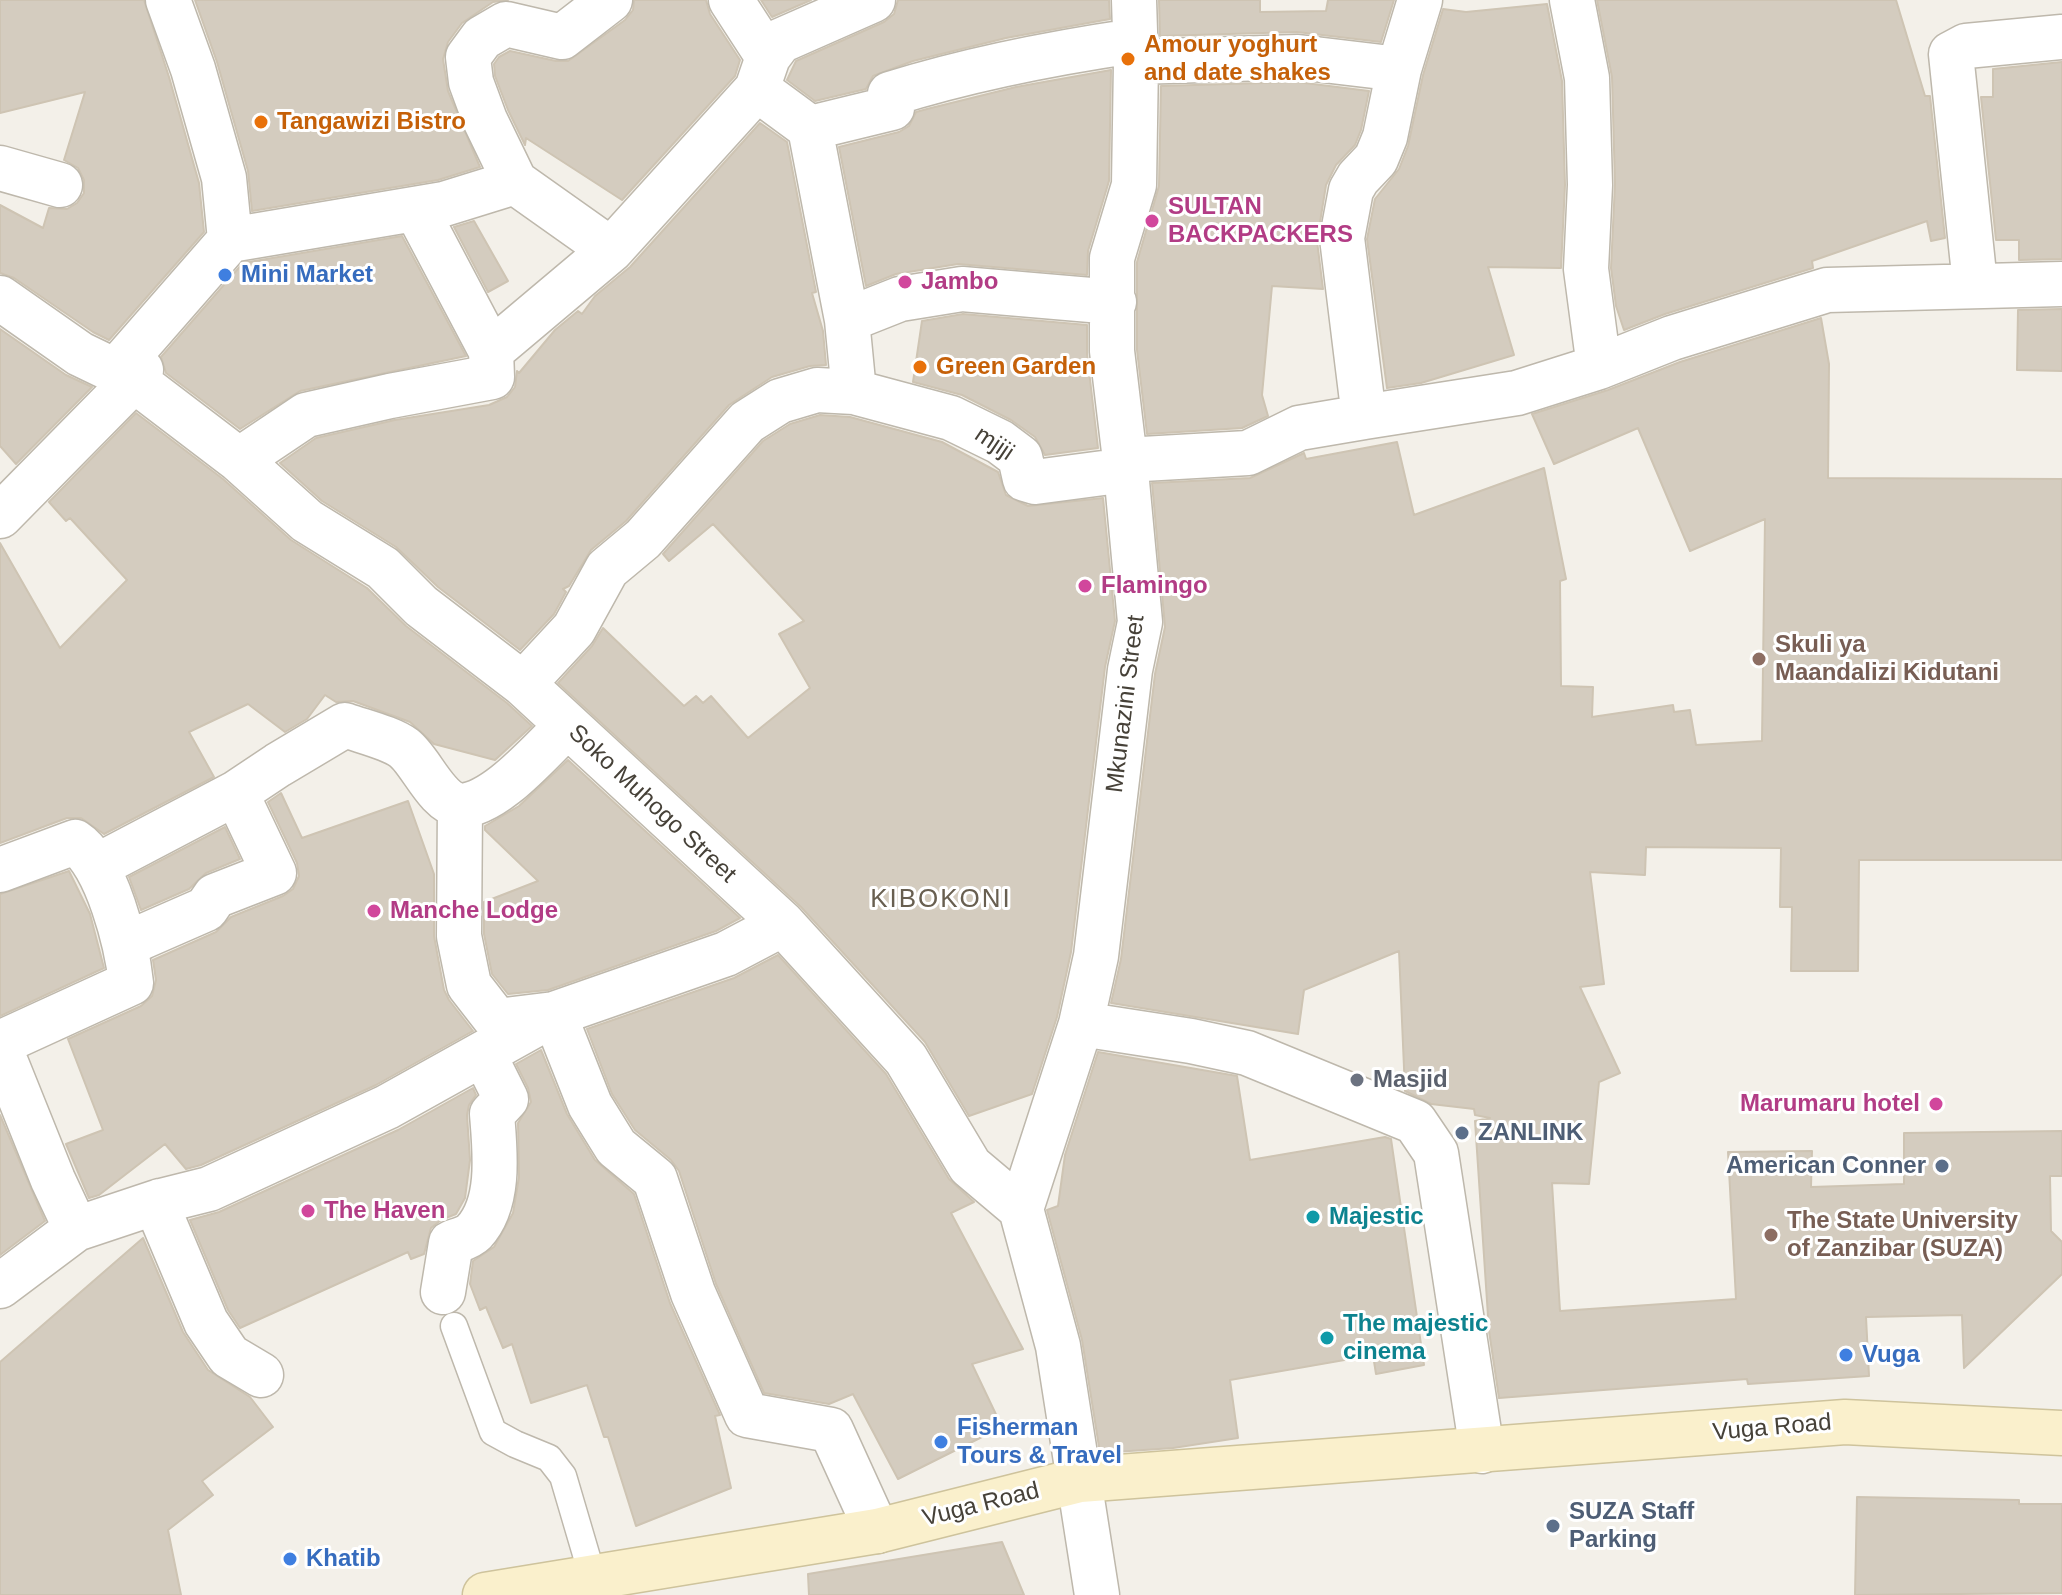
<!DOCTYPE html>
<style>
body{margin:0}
canvas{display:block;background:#f3f0e9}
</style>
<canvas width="2062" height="1595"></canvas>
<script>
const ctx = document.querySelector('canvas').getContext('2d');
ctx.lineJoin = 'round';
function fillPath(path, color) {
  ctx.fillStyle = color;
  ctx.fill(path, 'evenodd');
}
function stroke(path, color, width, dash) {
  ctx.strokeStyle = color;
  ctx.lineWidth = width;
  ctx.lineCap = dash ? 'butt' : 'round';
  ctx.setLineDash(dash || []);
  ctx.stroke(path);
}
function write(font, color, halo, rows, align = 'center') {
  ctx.font = font + ' Arial,sans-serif';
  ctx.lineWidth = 6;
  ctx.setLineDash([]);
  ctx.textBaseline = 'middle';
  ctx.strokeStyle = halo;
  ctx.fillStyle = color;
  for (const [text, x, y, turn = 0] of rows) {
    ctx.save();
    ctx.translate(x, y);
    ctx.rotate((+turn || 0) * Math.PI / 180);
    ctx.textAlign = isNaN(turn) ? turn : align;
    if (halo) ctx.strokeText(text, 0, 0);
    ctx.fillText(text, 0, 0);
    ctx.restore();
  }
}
const building = new Path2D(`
 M 0,0 L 144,0 L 169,77 L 199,183 L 204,232 L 109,340 L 93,332 L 14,278 L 0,273 L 0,205 L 43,228 L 49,208 L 67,209 L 77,203 L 84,193 L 84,180 L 78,168 L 64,160 L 85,92 L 0,113 Z
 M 195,0 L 508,0 L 493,2 L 462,23 L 448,42 L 443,59 L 448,91 L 480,167 L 438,180 L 252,211 L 248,171 L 217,62 Z
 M 634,0 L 706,0 L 710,14 L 740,60 L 735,76 L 622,200 L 526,138 L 525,145 L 508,110 L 495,76 L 494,64 L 499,57 L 510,51 L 556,61 L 568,61 L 625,20 L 633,10 Z
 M 761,0 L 811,0 L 772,17 Z
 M 898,0 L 1109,0 L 1110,19 L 1006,38 L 913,61 L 873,76 L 866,89 L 815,101 L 787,80 L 796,61 L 884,22 L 894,14 Z
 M 1159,0 L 1260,0 L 1260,12 L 1326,11 L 1328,0 L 1394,0 L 1381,42 L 1297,32 L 1160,36 Z
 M 1597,0 L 1896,0 L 1925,96 L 1930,96 L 1945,238 L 1931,241 L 1927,221 L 1812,261 L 1813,268 L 1665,314 L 1624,330 L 1616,306 L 1611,268 L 1615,184 L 1612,77 Z
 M 1547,4 L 1562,81 L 1565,185 L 1561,268 L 1488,267 L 1514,355 L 1421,383 L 1387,388 L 1367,239 L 1375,199 L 1399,169 L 1408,146 L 1423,75 L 1443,9 L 1466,12 Z
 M 2062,62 L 2062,259 L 2019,260 L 2019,240 L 1996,240 L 1981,97 L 1993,97 L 1993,69 Z
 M 1111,70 L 1109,181 L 1088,251 L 1087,275 L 958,264 L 896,274 L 866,286 L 839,147 L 899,132 L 909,126 L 916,112 L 927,109 L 1016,87 Z
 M 1297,82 L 1369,91 L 1361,130 L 1355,145 L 1336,165 L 1326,185 L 1317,241 L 1323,289 L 1272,286 L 1262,395 L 1268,416 L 1242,428 L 1147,434 L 1137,350 L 1137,262 L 1159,186 L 1161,86 Z
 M 760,123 L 787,142 L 816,292 L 812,293 L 823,331 L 826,365 L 810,366 L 772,377 L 729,405 L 626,521 L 591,550 L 569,586 L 563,589 L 566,592 L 554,614 L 520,650 L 438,587 L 396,547 L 322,501 L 280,463 L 316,438 L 395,420 L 489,405 L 507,397 L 515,387 L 517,371 L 519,373 L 555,330 L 578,311 L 582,314 L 595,296 L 630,267 Z
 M 474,221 L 508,281 L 488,292 L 454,227 Z
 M 402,236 L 466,356 L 300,391 L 240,429 L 166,373 L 161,357 L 243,263 Z
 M 2062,309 L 2062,371 L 2017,370 L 2018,310 Z
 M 963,314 L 1087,325 L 1087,354 L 1098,448 L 1045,455 L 1035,437 L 1011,420 L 962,395 L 913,382 L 922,321 Z
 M 1821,318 L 1829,364 L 1828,478 L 2062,479 L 2062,860 L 1859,860 L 1858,971 L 1791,971 L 1792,907 L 1780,907 L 1781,848 L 1646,847 L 1645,875 L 1590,872 L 1604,984 L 1580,987 L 1620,1073 L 1599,1082 L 1589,1184 L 1552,1183 L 1560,1311 L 1736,1299 L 1728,1152 L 1812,1151 L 1811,1187 L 1904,1184 L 1904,1133 L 2062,1131 L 2062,1176 L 2050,1176 L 2051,1231 L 2062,1242 L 2062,1274 L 1964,1368 L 1962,1315 L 1866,1317 L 1869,1376 L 1748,1384 L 1747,1379 L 1499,1398 L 1489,1331 L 1475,1121 L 1490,1118 L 1475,1115 L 1474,1109 L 1431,1104 L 1405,1091 L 1399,951 L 1304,990 L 1298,1034 L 1111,1003 L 1121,959 L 1155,674 L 1165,627 L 1152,483 L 1250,478 L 1304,453 L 1306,459 L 1397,442 L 1414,515 L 1544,468 L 1566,579 L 1560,581 L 1561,686 L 1593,687 L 1592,717 L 1673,705 L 1674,712 L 1690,710 L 1696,745 L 1762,741 L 1765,519 L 1690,551 L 1638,428 L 1554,464 L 1532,414 L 1608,390 L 1680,362 Z
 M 0,329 L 66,375 L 92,387 L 16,464 L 0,446 Z
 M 136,413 L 223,479 L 291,540 L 367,588 L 406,626 L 507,703 L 532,726 L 495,760 L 434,744 L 410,722 L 353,701 L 336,702 L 325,695 L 307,719 L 285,732 L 248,704 L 189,732 L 214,777 L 104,834 L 81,818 L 67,818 L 0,843 L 0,543 L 60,648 L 127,580 L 70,518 L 66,521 L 49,502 Z
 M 820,415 L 850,417 L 942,442 L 998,472 L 1006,495 L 1028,506 L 1103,498 L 1115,621 L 1105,667 L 1071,952 L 1057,1017 L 1032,1094 L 969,1116 L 925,1042 L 801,907 L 558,683 L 592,646 L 603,628 L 684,706 L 696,696 L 703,703 L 711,696 L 748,738 L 810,688 L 779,634 L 804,621 L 713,524 L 669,561 L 663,554 L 763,441 L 790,424 Z
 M 568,760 L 740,918 L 716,931 L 548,990 L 508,994 L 492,974 L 484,934 L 484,902 L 538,881 L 485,830 L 485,826 L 519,806 Z
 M 281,793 L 302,838 L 408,801 L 434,874 L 434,936 L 444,990 L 449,1000 L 473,1031 L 376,1085 L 201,1165 L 186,1169 L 165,1144 L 99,1195 L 89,1198 L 66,1144 L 103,1130 L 68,1039 L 141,1006 L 152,996 L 156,980 L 153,960 L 216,932 L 231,917 L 283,896 L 293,889 L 299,876 L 297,863 L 268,802 Z
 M 225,827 L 240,859 L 206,873 L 189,889 L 141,910 L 129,877 Z
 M 69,871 L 90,914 L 104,968 L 0,1016 L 0,894 Z
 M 778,955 L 886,1074 L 949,1179 L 974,1202 L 951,1213 L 1023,1349 L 972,1364 L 1002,1427 L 898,1479 L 853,1394 L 829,1404 L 764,1393 L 716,1284 L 679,1171 L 671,1160 L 635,1130 L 612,1094 L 587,1029 L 734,978 Z
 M 541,1050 L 567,1114 L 595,1160 L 634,1194 L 670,1303 L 720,1415 L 715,1416 L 731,1488 L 636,1526 L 608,1437 L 604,1437 L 587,1385 L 531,1403 L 512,1344 L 503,1348 L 486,1307 L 480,1310 L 470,1284 L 473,1261 L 494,1247 L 513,1213 L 519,1177 L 518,1123 L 531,1102 L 528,1088 L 516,1064 Z
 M 1098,1052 L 1237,1076 L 1250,1160 L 1385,1137 L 1391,1139 L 1424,1365 L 1376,1374 L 1373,1355 L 1230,1380 L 1238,1438 L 1173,1448 L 1100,1453 L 1082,1340 L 1047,1210 L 1058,1206 L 1065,1155 Z
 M 473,1088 L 476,1095 L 469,1105 L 467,1115 L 470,1160 L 465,1198 L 456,1214 L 441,1220 L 431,1228 L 424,1254 L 411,1259 L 408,1252 L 240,1328 L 228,1310 L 190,1220 L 219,1212 L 398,1130 Z
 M 0,1115 L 45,1221 L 0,1255 Z
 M 143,1238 L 183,1332 L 208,1370 L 250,1397 L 273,1427 L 202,1481 L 213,1495 L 168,1530 L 181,1595 L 0,1595 L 0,1362 Z
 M 1857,1497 L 2019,1500 L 2019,1504 L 2062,1504 L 2062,1593 L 1855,1595 Z
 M 1002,1542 L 1024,1595 L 809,1595 L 808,1574 Z`);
const lane = new Path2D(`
 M 454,1326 L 493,1432 L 515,1444 L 549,1458 L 563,1476 L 593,1578`);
const street = new Path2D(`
 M 610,0 L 562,37 L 506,24 L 482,38 L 468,57 L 471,82 L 485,120 L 515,182 L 611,250
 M 731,0 L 768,57 L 757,89 L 810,128 L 847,320 L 854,392
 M 1420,0 L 1399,69 L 1385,137 L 1376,159 L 1358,178 L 1351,190 L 1342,238 L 1364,417 L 1517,393 L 1599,367 L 1672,338 L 1827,290 L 2062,284
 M 1572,0 L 1587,78 L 1590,185 L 1586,269 L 1599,367
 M 768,57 L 780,41 L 873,0
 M 1136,62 L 1298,57 L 1399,69
 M 810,128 L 892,108 L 890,94 C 970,69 1052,53 1134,41
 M 0,168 L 60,185
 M 416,209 L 491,351
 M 230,240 L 444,204 L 515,182
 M 1975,284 L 1951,54 L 1966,46 L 2062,37
 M 0,298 L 80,354 L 134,380 L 239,460 L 307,521 L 383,568 L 421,606 L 523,684 L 783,924 L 906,1059 L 970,1166 L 1021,1209 L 1058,1346 L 1097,1595
 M 847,320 L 900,299 L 962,289 L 1114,302
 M 133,381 L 141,370 L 126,359 L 230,240 L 224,178 L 193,69 L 168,0
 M 239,460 L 306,415 L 390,396 L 492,377 L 491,351 L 611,250 L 757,89
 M 1125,460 L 1248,453 L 1299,428 L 1364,417
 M 0,516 L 134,380
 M 523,684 L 574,629 L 607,569 L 643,539 L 747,422 L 780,401 L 817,390 L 854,392 L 951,418 L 1000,442 L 1020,457 L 1025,479 L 1035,482 L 1126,470
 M 567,726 C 540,751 497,804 460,806 L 459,936 L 469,985 L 497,1021 L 554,1014 L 590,1105 L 616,1147 L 655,1179 L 693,1293 L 747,1415 L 831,1430 L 877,1531
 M 97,866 L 236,793 L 278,765 L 345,725 C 361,731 391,738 404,748 C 421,761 436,802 460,806
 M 0,870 L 75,842 C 107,863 127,945 131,983 L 0,1043
 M 127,946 L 142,937 L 206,909 L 215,896 L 274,873 L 236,793
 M 1081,1024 L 1191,1041 L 1247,1053 L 1415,1122 L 1436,1153 L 1482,1451
 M 0,1048 L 53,1180 L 76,1229
 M 160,1201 L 163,1220 L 206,1322 L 229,1356 L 261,1375
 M 1021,1209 L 1081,1024 L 1096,956 L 1130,670 L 1140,622 L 1125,460 L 1112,351 L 1112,258 L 1134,185 L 1136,62 L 1134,0
 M 0,1286 L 76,1229 L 157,1202 L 209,1189 L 387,1107 L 554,1014 L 726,954 L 783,924
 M 443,1292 L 451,1243 C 458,1240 468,1238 474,1232 C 501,1203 495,1151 492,1114 L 506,1099 L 484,1055`);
const secondary = new Path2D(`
 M 485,1595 L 877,1531 L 1080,1480 L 1845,1422 L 2062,1433`);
const markers = [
 [1128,59,8,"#e8710a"],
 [261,122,8,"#e8710a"],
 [1152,221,8,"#d1479c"],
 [225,275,8,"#3f7fe0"],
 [905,282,8,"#d1479c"],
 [920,367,8,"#e8710a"],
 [1085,586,8,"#d1479c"],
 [1759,659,8,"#8d6e63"],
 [374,911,8,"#d1479c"],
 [1357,1080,8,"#6b7280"],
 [1936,1104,8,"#d1479c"],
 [1462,1133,8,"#5c6f8a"],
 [1942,1166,8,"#5c6f8a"],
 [308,1211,8,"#d1479c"],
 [1313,1217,8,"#0f9aa8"],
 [1771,1235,8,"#8d6e63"],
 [1327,1338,8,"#0f9aa8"],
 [1846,1355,8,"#3f7fe0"],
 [941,1442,8,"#3f7fe0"],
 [1553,1526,8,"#5c6f8a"],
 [290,1559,8,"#3f7fe0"]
];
const foodNames = [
 ["Amour yoghurt",1144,45],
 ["and date shakes",1144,73],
 ["Tangawizi Bistro",277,122],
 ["Green Garden",936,367]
];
const hotelNames = [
 ["SULTAN",1168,207],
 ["BACKPACKERS",1168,235],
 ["Jambo",921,282],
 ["Flamingo",1101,586],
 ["Manche Lodge",390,911],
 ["Marumaru hotel",1920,1104,"right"],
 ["The Haven",324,1211]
];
const shopNames = [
 ["Mini Market",241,275],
 ["Vuga",1862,1355],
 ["Fisherman",957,1428],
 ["Tours & Travel",957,1456],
 ["Khatib",306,1559]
];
const streetNames = [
 ["mjiji",994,444,34],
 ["Mkunazini Street",1126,704,-83],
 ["Soko Muhogo Street",652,804,43],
 ["Vuga Road",1772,1428,-5],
 ["Vuga Road",981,1505,-14]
];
const educationNames = [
 ["Skuli ya",1775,645],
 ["Maandalizi Kidutani",1775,673],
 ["The State University",1787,1221],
 ["of Zanzibar (SUZA)",1787,1249]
];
const worshipNames = [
 ["Masjid",1373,1080]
];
const serviceNames = [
 ["ZANLINK",1478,1133],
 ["American Conner",1926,1166,"right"],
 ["SUZA Staff",1569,1512],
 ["Parking",1569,1540]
];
const cultureNames = [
 ["Majestic",1329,1217],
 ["The majestic",1343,1324],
 ["cinema",1343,1352]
];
const neighbourhoodNames = [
 ["KIBOKONI",941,900]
];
fillPath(building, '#d4ccbf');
stroke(building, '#cec4b3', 2);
stroke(lane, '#beb8ac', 29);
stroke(street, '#beb8ac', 47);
stroke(secondary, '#cec39c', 47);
stroke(lane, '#fff', 26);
stroke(street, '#fff', 44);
stroke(secondary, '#faf0cc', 44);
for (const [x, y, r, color] of markers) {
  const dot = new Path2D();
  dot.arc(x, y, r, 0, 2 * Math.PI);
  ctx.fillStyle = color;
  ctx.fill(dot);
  stroke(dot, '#fff', 3);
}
write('bold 24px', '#c56008', '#fff', foodNames, 'left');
write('bold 24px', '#b23c85', '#fff', hotelNames, 'left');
write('bold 24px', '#366cbe', '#fff', shopNames, 'left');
write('24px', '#464138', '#fff', streetNames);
write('bold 24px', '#785e54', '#fff', educationNames, 'left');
write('bold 24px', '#5b616d', '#fff', worshipNames, 'left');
write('bold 24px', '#4e5e75', '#fff', serviceNames, 'left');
write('bold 24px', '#0d838f', '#fff', cultureNames, 'left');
ctx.letterSpacing = '2px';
write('26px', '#685f50', '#fff', neighbourhoodNames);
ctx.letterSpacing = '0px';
</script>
